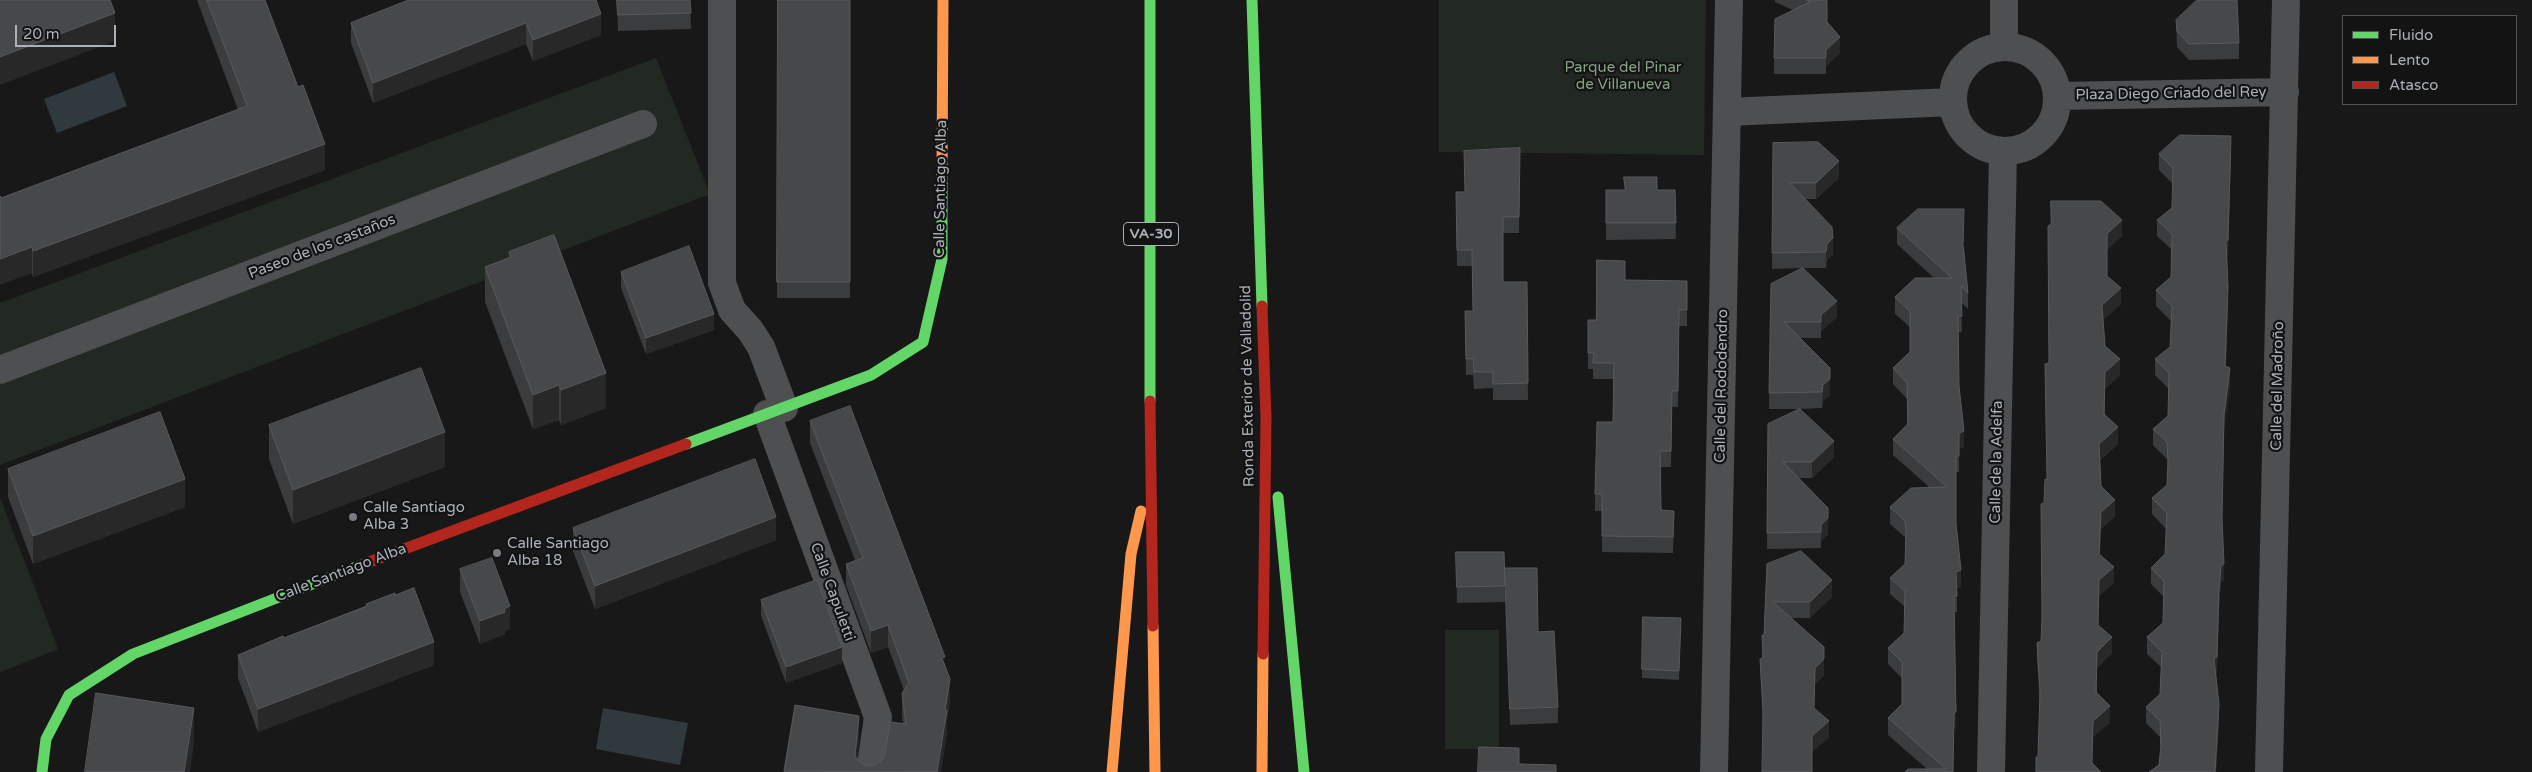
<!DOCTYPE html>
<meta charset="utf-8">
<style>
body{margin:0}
#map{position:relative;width:2532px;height:772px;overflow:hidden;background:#181819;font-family:"Varela Round",sans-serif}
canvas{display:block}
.legend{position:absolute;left:2342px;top:15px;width:175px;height:90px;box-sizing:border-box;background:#131314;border:1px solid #505256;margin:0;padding:6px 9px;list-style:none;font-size:15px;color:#abb1b8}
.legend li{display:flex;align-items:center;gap:10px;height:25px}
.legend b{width:25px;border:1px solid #505256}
.scale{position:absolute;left:15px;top:25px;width:101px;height:22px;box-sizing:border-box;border:2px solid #abb1b8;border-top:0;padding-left:6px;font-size:15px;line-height:18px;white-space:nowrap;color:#abb1b8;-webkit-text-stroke:4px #131314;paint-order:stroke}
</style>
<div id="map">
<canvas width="2532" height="772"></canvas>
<ul class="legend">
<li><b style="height:6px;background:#63d668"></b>Fluido</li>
<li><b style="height:6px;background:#ff974d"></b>Lento</li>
<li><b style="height:6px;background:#b3261e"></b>Atasco</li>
</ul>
<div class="scale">20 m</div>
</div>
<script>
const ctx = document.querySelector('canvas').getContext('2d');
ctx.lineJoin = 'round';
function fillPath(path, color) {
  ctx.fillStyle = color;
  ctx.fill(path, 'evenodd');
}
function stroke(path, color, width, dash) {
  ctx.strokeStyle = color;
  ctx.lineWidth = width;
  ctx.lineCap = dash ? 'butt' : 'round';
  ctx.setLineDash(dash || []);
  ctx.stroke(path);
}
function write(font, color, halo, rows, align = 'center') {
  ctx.font = font + ' "Varela Round",sans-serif';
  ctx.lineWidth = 4.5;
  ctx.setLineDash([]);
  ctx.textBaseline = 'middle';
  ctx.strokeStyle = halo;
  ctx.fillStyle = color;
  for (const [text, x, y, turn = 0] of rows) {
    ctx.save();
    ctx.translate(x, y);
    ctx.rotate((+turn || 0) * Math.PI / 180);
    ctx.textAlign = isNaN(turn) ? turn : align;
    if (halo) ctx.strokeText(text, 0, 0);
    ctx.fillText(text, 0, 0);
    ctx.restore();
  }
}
const green = new Path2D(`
 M 1439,0 L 1706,0 L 1704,155 L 1439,152 Z
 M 656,58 L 710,194 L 0,465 L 0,303 Z
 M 0,497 L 58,649 L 1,672 L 0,671 Z
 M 1445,630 L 1499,630 L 1499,749 L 1445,749 Z`);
const water = new Path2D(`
 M 114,72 L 127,106 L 57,133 L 44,99 Z
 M 603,708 L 688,723 L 680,765 L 596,749 Z`);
const street = new Path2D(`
 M 722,0 L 722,283 L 732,310 L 750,330 L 761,347 L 784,408
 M 2004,46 L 2004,0
 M1953 99a52 52 0 1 1 104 0a52 52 0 1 1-104 0Z
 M 2057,96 L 2285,92
 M 1728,112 L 1952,102
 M 0,370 L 643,124
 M 767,414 L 878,717 L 870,772
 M 1714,772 L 1729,0
 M 1991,772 L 2003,151
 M 2269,772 L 2286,0`);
const fast = new Path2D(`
 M 1150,0 L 1150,401
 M 1252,0 L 1262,306
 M 686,444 L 871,375 L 923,342 L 942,259 L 942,175
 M 1278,497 L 1304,772
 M 42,772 L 46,739 L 69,695 L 133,654 L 364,564`);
const slow = new Path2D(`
 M 942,175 L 943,0
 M 1153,626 L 1155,772
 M 1112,772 L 1131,554 L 1141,511
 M 1262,772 L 1263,654`);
const jam = new Path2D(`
 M 1262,306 L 1266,418 L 1263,654
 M 1150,401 L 1153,626
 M 364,564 L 686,444`);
const wall = new Path2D(`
 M 197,0 L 265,0 L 325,170 L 33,277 L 1,198 L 238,110 Z
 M 409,0 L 601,35 L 533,61 L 526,44 L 373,103 L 351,43 L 351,23 Z
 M 617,0 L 690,0 L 691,29 L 618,31 Z
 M 778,0 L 850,0 L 850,298 L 777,298 Z
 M 1775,0 L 1827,0 L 1827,22 L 1840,53 L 1826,66 L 1826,74 L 1774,74 L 1774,58 L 1793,10 L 1775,2 Z
 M 2176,20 L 2239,43 L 2239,59 L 2189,60 L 2177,47 Z
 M 1773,143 L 1839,178 L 1816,199 L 1805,199 L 1833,254 L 1827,260 L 1826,268 L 1803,268 L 1837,317 L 1821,331 L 1821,338 L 1800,338 L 1830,395 L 1823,401 L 1822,408 L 1800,409 L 1834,457 L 1812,478 L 1799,478 L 1828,534 L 1821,541 L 1821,548 L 1767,549 L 1768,424 L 1799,409 L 1769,409 L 1771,284 L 1802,268 L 1772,269 Z
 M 1520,148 L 1519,233 L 1503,233 L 1503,282 L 1527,282 L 1528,400 L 1493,400 L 1493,388 L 1474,389 L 1473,375 L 1466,375 L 1465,311 L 1473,311 L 1472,266 L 1457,266 L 1456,192 L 1465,192 Z
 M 2231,152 L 2228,256 L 2227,256 L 2228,303 L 2226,366 L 2230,384 L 2224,430 L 2222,523 L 2224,580 L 2221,582 L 2219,605 L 2217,673 L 2215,674 L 2219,720 L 2216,772 L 2149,772 L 2159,765 L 2160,750 L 2160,737 L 2146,723 L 2146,707 L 2160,694 L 2161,667 L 2147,654 L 2147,637 L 2163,623 L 2164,597 L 2151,584 L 2151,568 L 2165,554 L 2166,529 L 2152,514 L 2152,498 L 2167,485 L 2168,470 L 2167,459 L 2153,445 L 2153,429 L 2168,416 L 2169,389 L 2155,375 L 2155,359 L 2170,347 L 2171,321 L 2156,306 L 2156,290 L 2171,277 L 2172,250 L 2157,236 L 2157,220 L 2172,208 L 2173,184 L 2159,170 L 2159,154 Z
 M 1606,190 L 1675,190 L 1676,239 L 1606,240 Z
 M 2048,226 L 2122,236 L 2107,250 L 2107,276 L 2121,304 L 2103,320 L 2105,346 L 2120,375 L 2105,389 L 2105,414 L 2118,444 L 2100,460 L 2101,486 L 2115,516 L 2101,529 L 2100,554 L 2114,583 L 2099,596 L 2098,625 L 2112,653 L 2097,668 L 2097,692 L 2110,722 L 2093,737 L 2038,757 L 2040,702 L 2037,659 L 2037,643 L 2041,641 L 2044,503 L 2047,480 L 2049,363 Z
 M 1897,228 L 1964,247 L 1968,293 L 1968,309 L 1961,302 L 1962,332 L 1958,332 L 1959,386 L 1964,447 L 1959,449 L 1959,472 L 1956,472 L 1956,524 L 1961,586 L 1957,588 L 1957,612 L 1954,612 L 1956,728 L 1954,729 L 1953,772 L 1927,769 L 1888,735 L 1888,718 L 1902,704 L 1902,678 L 1888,664 L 1888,648 L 1904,633 L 1905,607 L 1890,594 L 1890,578 L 1905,564 L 1905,537 L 1890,524 L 1890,507 L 1929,487 L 1893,455 L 1893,439 L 1907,424 L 1907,399 L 1893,384 L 1893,368 L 1910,352 L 1910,327 L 1895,314 L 1895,297 L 1934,278 L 1897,244 Z
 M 509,252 L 606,408 L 561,425 L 559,420 L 533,429 L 485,302 L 485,267 L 509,258 Z
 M 621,272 L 714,330 L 646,354 L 621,288 Z
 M 1625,280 L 1687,281 L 1687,326 L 1679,326 L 1678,407 L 1672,407 L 1671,467 L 1661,467 L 1661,510 L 1674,527 L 1673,553 L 1602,552 L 1602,511 L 1595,511 L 1595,494 L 1613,422 L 1614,379 L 1593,379 L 1593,369 L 1588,369 L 1588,320 L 1596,320 Z
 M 810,421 L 945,665 L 950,700 L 947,720 L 947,731 L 941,772 L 784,772 L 795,705 L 859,738 L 857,758 L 860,762 L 867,766 L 876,765 L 882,760 L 903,724 L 902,715 L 902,693 L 904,690 L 888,647 L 871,653 L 846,585 L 846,564 L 855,560 L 810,443 Z
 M 269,425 L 445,467 L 293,524 L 269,459 Z
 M 8,469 L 185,507 L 33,564 L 8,497 Z
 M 573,528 L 776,540 L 595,609 L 573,551 Z
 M 1456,552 L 1504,552 L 1505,602 L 1457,603 Z
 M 1767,564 L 1832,597 L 1810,618 L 1792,618 L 1824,675 L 1815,684 L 1814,708 L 1829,737 L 1812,752 L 1763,724 L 1760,659 L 1762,658 L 1764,635 Z
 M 1505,568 L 1538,632 L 1558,707 L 1558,723 L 1510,725 Z
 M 460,569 L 510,629 L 505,631 L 505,634 L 480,644 L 460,592 Z
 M 395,595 L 434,665 L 258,732 L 238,678 L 238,655 L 366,606 L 366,604 Z
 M 761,600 L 842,663 L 786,683 L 761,616 Z
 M 1643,617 L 1681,618 L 1679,680 L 1642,678 Z`);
const shadedWall = new Path2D(`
 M 115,13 L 115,41 L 0,85 L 0,57 Z
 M 601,14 L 601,35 L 533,61 L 533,40 Z
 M 526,23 L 526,44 L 373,103 L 373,83 Z
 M 1840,37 L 1840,53 L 1826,66 L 1826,74 L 1826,50 Z
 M 2231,136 L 2228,256 L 2226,257 L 2226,241 Z
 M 325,144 L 325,170 L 33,277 L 33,251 Z
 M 1839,161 L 1839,178 L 1816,199 L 1816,183 Z
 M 2122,220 L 2122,236 L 2107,250 L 2107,234 Z
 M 1833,238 L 1833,254 L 1827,260 L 1826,268 L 1826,252 L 1827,244 Z
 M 32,247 L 32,273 L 0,285 L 0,259 Z
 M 2228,287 L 2228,303 L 2225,382 L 2225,366 Z
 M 2121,288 L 2121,304 L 2102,321 L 2102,305 Z
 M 1837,301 L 1837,317 L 1821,331 L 1821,338 L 1821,315 Z
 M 714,314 L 714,330 L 646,354 L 646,338 Z
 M 2120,359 L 2120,375 L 2105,389 L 2105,372 Z
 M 2230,368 L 2230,384 L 2224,430 L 2224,414 Z
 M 606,373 L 606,408 L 561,425 L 561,390 Z
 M 1830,379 L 1830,395 L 1823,401 L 1822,408 L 1823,385 Z
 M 559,385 L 559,420 L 533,429 L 533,395 Z
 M 2118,427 L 2118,444 L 2099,460 L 2099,444 Z
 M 1964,431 L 1964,447 L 1959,449 L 1959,433 Z
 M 445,432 L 445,467 L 293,524 L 293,490 Z
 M 1834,441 L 1834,457 L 1812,478 L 1812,462 Z
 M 185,479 L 185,507 L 33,564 L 33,536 Z
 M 2115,500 L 2115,516 L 2101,529 L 2099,570 L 2101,512 Z
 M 776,517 L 776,540 L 595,609 L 595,586 Z
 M 1828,518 L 1828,534 L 1821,541 L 1821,548 L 1821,525 Z
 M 2224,564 L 2224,580 L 2221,582 L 2219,605 L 2217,673 L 2214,675 L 2214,659 L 2221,566 Z
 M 2114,567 L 2114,583 L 2099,596 L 2098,641 L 2099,580 Z
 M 1961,570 L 1961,586 L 1956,588 L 1956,572 Z
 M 1832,580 L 1832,597 L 1810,618 L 1810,602 Z
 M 510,606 L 510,629 L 505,631 L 505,634 L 480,644 L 480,621 Z
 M 888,625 L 888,647 L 871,653 L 871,631 Z
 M 2112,637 L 2112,653 L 2097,668 L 2096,708 L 2097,652 Z
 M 434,642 L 434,665 L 258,732 L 258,709 Z
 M 842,647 L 842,663 L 786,683 L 786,667 Z
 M 1824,659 L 1824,675 L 1815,684 L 1815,668 Z
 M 950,679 L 950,700 L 947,720 L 947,731 L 941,772 L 937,772 L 945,710 Z
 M 2219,704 L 2216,772 L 2215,772 Z
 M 2110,706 L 2110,722 L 2093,737 L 2092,772 L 2093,721 Z
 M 194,708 L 194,743 L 190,772 L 184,772 Z
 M 1956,712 L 1956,728 L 1954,729 L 1953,752 L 1954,713 Z
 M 859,716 L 859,738 L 856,772 L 855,756 Z
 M 1829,721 L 1829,737 L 1812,752 L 1812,736 Z`);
const building = new Path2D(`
 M 0,0 L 110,0 L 115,13 L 0,57 Z
 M 207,0 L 265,0 L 298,87 L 303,85 L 325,144 L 33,251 L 32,247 L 0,259 L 0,196 L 1,198 L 247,106 Z
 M 409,0 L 596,0 L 601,14 L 533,40 L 526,23 L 373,83 L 351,23 Z
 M 617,0 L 690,0 L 691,13 L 618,15 Z
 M 778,0 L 850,0 L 850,282 L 777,282 Z
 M 1807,0 L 1827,0 L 1827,22 L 1840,37 L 1826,50 L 1826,58 L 1774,58 L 1775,19 L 1810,2 Z
 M 2197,0 L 2237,0 L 2239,43 L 2189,44 L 2177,31 L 2176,20 Z
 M 2180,135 L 2231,136 L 2228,240 L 2226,241 L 2228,287 L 2225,366 L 2230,368 L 2224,414 L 2222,518 L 2224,564 L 2221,566 L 2219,589 L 2217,657 L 2214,659 L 2219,704 L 2215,772 L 2149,772 L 2159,765 L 2161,746 L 2160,721 L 2146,707 L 2160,694 L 2162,652 L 2147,637 L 2163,623 L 2164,581 L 2151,568 L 2165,554 L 2167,513 L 2152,498 L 2167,485 L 2168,462 L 2167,442 L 2153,429 L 2168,416 L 2169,373 L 2155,359 L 2170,347 L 2172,306 L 2156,290 L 2171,277 L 2172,234 L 2157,220 L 2172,208 L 2173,168 L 2159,154 Z
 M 1818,142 L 1839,161 L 1816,183 L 1790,183 L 1832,227 L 1833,238 L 1827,244 L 1826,252 L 1772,253 L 1773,143 Z
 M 1520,148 L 1519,217 L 1503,217 L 1503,282 L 1527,282 L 1528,383 L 1493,384 L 1493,372 L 1474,372 L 1473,359 L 1466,359 L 1465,311 L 1473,311 L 1472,250 L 1457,250 L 1456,192 L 1465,192 L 1464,151 Z
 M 1624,177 L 1657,177 L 1657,190 L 1675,190 L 1676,223 L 1606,223 L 1606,190 L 1625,190 Z
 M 2051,201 L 2101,201 L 2122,220 L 2107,234 L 2107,276 L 2121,288 L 2102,305 L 2105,346 L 2120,359 L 2105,372 L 2104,414 L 2118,427 L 2099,444 L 2101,486 L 2115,500 L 2101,512 L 2099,554 L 2114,567 L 2099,580 L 2098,625 L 2112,637 L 2097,652 L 2096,692 L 2110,706 L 2093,721 L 2092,763 L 2101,772 L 2036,772 L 2036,757 L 2038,757 L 2040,691 L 2037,643 L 2041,641 L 2042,618 L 2041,504 L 2044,503 L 2045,479 L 2047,480 L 2045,364 L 2049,363 L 2048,226 L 2051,224 Z
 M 1918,209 L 1964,209 L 1963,245 L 1968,293 L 1961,286 L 1962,316 L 1958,316 L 1959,386 L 1964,431 L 1959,433 L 1959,456 L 1956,456 L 1956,524 L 1961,570 L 1956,572 L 1957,596 L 1954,596 L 1956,712 L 1954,713 L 1953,772 L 1905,772 L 1908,769 L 1946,769 L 1888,718 L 1902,704 L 1902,662 L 1888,648 L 1904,633 L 1905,591 L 1890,578 L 1905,564 L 1906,532 L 1905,521 L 1890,507 L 1911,488 L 1947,487 L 1893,439 L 1908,424 L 1907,383 L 1893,368 L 1910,352 L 1910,311 L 1895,297 L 1915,278 L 1952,278 L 1897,228 Z
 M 554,235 L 606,373 L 561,390 L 559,385 L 533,395 L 485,267 L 511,257 L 509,252 Z
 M 689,246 L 714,314 L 646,338 L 621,272 Z
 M 1597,260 L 1625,261 L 1625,280 L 1687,281 L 1687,310 L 1679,310 L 1678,391 L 1672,391 L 1671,451 L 1660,451 L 1661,510 L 1674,511 L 1673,537 L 1602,536 L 1602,494 L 1595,494 L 1597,422 L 1613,422 L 1614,363 L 1593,363 L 1594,353 L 1588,353 L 1588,320 L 1596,320 Z
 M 1803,268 L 1837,301 L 1821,315 L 1821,322 L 1784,322 L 1830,368 L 1830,379 L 1823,385 L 1822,392 L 1769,393 L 1771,284 Z
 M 421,368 L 445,432 L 293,490 L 269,425 Z
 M 850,406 L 945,657 L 942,658 L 950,679 L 945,710 L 947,710 L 937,772 L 784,771 L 795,705 L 859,716 L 855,756 L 860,762 L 867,766 L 876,765 L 882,760 L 885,753 L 890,722 L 906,724 L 902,693 L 909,683 L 888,625 L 871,631 L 846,564 L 863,558 L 810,421 Z
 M 1800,409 L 1834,441 L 1812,462 L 1783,462 L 1828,508 L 1828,518 L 1821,525 L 1821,532 L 1767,533 L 1768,424 Z
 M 160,412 L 185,479 L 33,536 L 8,469 Z
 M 755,459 L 776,517 L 595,586 L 573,528 Z
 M 1801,551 L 1832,580 L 1810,602 L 1773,602 L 1824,647 L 1824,659 L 1815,668 L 1814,708 L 1829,721 L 1812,736 L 1812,772 L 1762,772 L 1763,711 L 1760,659 L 1763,658 L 1762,635 L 1764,635 L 1767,564 Z
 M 1456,552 L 1504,552 L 1505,586 L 1457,587 Z
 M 492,558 L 510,606 L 504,609 L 505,612 L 480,621 L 460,569 Z
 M 1505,568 L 1537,568 L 1538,632 L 1554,631 L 1558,707 L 1510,709 Z
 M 817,580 L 842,647 L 786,667 L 761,600 Z
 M 414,588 L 434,642 L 258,709 L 238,655 L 283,636 L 284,638 L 367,606 L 366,604 L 395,593 L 395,595 Z
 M 1643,617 L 1681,618 L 1679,671 L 1642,669 Z
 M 96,693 L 194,708 L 184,772 L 85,772 Z
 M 1479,747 L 1519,748 L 1519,764 L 1556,765 L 1556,772 L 1478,772 Z`);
const markers = [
 [353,517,5,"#787b80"],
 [497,553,5,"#787b80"]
];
const shields = [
 [1151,234,55]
];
const shieldNames = [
 ["VA-30",1151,234]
];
const parkNames = [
 ["Parque del Pinar",1623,68],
 ["de Villanueva",1623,85]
];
const streetNames = [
 ["Plaza Diego Criado del Rey",2171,94,-1],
 ["Calle Santiago Alba",941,189,-89],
 ["Paseo de los castaños",322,247,-21],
 ["Ronda Exterior de Valladolid",1248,386,-91],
 ["Calle del Rododendro",1722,386,-89],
 ["Calle del Madroño",2278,386,-89],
 ["Calle de la Adelfa",1997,462,-89],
 ["Calle Santiago Alba",341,573,-21],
 ["Calle Capuletti",832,592,70]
];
const poiNames = [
 ["Calle Santiago",363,508],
 ["Alba 3",363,525],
 ["Calle Santiago",507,544],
 ["Alba 18",507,561]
];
fillPath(green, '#222923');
fillPath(water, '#30393d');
stroke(street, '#4d4f51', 28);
stroke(fast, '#63d668', 11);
stroke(slow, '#ff974d', 11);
stroke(jam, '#b3261e', 11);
fillPath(wall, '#3b3c3d');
fillPath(shadedWall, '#282829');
fillPath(building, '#47484a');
stroke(building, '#57595c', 1);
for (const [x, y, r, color] of markers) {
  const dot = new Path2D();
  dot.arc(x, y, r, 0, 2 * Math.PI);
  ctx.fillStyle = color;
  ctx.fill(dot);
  stroke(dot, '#131314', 2);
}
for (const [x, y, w] of shields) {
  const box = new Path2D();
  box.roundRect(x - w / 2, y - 11.5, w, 23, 4);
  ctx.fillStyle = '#131314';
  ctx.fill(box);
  stroke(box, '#abb1b8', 1);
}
write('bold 14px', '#abb1b8', null, shieldNames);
write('15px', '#86a184', '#131314', parkNames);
write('15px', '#abb1b8', '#131314', streetNames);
write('15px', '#abb1b8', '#131314', poiNames, 'left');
</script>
